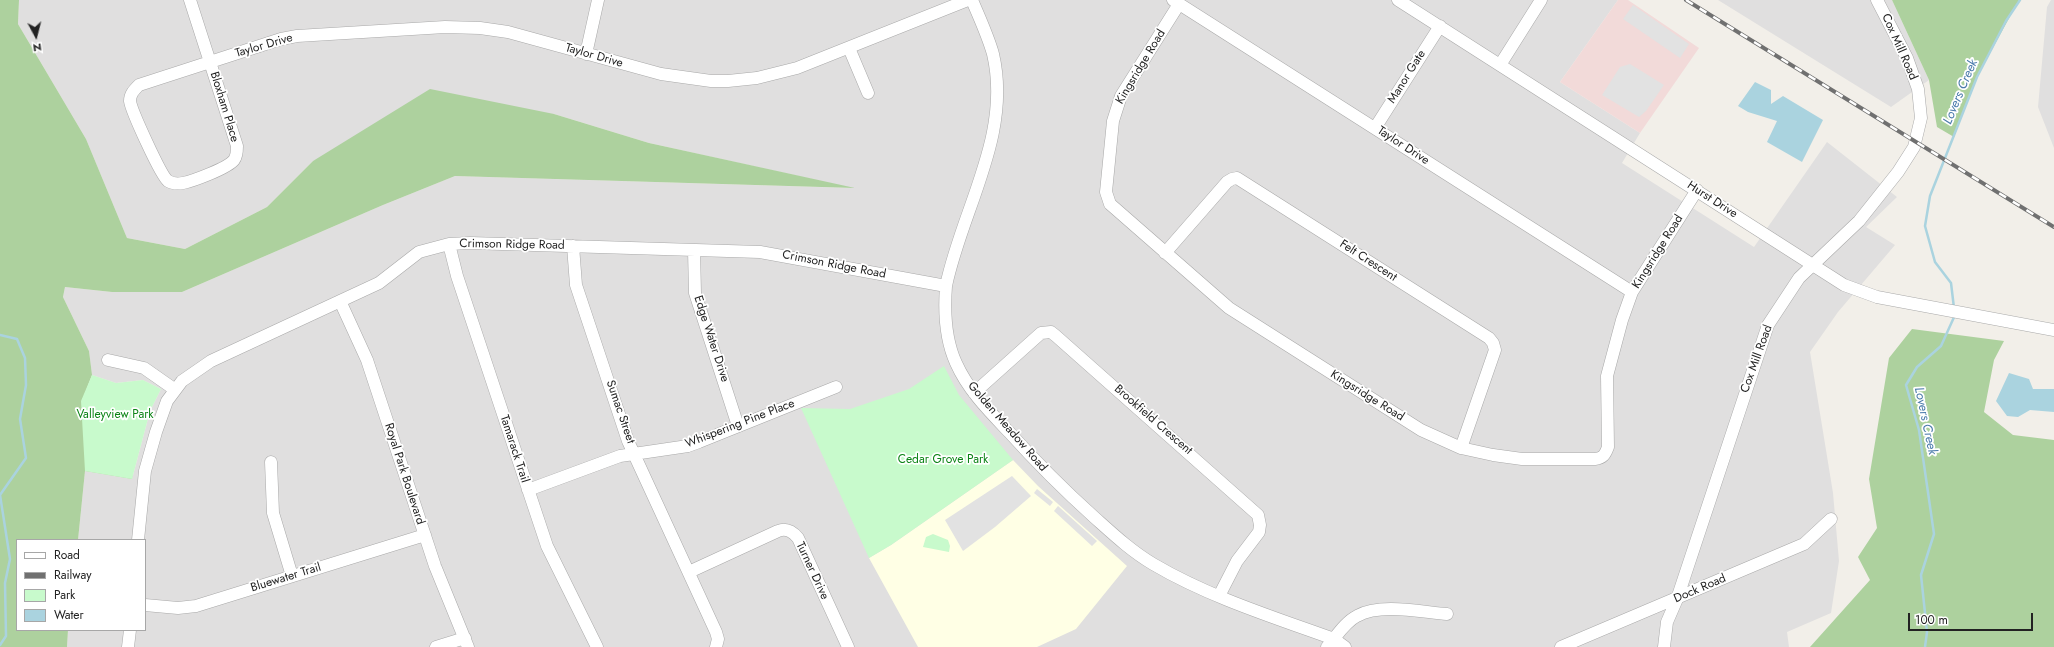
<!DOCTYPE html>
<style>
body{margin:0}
#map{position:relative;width:2054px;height:647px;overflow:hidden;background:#f2efe9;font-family:Jost,sans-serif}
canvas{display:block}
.legend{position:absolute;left:16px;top:539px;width:130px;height:92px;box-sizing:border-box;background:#fff;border:1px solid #a7a7a7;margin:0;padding:5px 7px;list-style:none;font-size:12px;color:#222}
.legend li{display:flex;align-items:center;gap:8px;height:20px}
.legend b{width:20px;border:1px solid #a7a7a7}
.north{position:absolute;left:16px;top:16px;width:40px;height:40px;-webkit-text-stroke:3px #fff;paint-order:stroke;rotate:173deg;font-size:11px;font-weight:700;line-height:16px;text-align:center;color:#222}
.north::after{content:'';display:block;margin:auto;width:14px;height:18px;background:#222;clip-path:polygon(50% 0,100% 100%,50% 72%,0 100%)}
.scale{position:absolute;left:1908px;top:613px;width:125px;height:18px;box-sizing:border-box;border:2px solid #222;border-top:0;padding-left:5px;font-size:12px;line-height:14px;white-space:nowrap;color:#222;-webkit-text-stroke:3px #fff;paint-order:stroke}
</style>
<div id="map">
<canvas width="2054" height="647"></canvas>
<ul class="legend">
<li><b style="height:5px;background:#fff"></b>Road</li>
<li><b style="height:5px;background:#707070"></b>Railway</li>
<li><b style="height:11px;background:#c8facc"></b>Park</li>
<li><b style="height:11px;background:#aad3df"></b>Water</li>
</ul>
<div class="north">N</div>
<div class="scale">100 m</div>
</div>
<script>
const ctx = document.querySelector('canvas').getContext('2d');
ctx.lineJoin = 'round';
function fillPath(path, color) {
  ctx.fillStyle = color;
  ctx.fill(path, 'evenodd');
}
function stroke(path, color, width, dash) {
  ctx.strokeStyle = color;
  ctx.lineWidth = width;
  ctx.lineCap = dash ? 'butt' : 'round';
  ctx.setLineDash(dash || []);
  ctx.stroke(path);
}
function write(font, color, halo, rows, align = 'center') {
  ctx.font = font + ' Jost,sans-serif';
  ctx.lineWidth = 3.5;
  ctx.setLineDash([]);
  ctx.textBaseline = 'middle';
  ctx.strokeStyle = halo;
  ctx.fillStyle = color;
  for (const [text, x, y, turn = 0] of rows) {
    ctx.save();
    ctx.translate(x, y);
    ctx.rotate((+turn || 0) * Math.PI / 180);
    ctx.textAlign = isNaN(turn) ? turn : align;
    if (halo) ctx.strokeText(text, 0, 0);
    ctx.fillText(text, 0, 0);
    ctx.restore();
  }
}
const residential = new Path2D(`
 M 17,0 L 1618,0 L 1560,82 L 1640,133 L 1622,163 L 1754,247 L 1827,142 L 1897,197 L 1866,227 L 1895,245 L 1838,312 L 1810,352 L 1833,493 L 1839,561 L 1831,613 L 1787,632 L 1789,647 L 67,647 L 68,630 L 145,630 L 145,540 L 78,540 L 85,471 L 132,479 L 150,411 L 161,389 L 143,380 L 116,383 L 92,375 L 89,351 L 63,297 L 65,287 L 112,292 L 182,292 L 383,205 L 455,176 L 852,188 L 649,143 L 554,114 L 313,161 L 267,207 L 185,249 L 127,238 L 86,139 L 18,24 L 19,1 Z
 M 1718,0 L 1892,0 L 1929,80 L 1891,107 Z
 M 2051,0 L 2054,0 L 2054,148 L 2038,107 L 2047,7 Z`);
const commercial = new Path2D(`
 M 1618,0 L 1628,0 L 1699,48 L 1640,133 L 1560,82 Z`);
const education = new Path2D(`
 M 1013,460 L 1038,486 L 1127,566 L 1076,629 L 1037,647 L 918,647 L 869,558 L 891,545 Z`);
const forest = new Path2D(`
 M 0,0 L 19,0 L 18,24 L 86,139 L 127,238 L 185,249 L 267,207 L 313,161 L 430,89 L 554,114 L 649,143 L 855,188 L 455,176 L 383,205 L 182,292 L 112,292 L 65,287 L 63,297 L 89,351 L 92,375 L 82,401 L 133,471 L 132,479 L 85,471 L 78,540 L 17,540 L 17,630 L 68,630 L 67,647 L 0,647 Z
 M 1892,0 L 2019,0 L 1977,77 L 1954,137 L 1937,127 L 1929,80 Z
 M 1912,329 L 2004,341 L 1994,360 L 1984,412 L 2013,435 L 2054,440 L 2054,647 L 1810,647 L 1870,580 L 1858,557 L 1877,528 L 1869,479 L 1889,358 Z`);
const park = new Path2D(`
 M 944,366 L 959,395 L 1013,460 L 891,545 L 869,558 L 801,408 L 850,409 L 909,389 Z
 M 92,375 L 116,383 L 143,380 L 161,389 L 150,411 L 132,479 L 85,471 L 81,401 Z
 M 933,534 L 948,540 L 950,546 L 949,552 L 923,547 L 926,537 Z`);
const parking = new Path2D(`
 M 1633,5 L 1689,44 L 1680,58 L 1623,19 Z
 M 1630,64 L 1664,85 L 1646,111 L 1639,117 L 1602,95 L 1620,67 Z
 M 1012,476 L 1031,496 L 995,527 L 963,551 L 945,520 Z
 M 1037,489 L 1053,502 L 1050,506 L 1034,493 Z
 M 1058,506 L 1097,541 L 1092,546 L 1054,511 Z`);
const water = new Path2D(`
 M 1755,82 L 1771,90 L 1771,104 L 1783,96 L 1823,120 L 1802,162 L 1767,142 L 1777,121 L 1748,112 L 1738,106 Z
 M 2009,373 L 2029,379 L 2033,389 L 2054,389 L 2054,412 L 2030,410 L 2018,417 L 2007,416 L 1996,401 Z`);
const stream = new Path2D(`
 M 1954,308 L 1951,283 L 1935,262 L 1925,226 L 1930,196 L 1977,77 L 2006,21 L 2020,0
 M 0,335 L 17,339 L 25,358 L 26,385 L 20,419 L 26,458 L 0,495 L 10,559 L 5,583 L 6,636 L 0,645
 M 1925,647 L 1927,632 L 1921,575 L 1934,534 L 1919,430 L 1906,385 L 1917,367 L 1941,346 L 1955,315`);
const minor = new Path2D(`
 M 190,0 L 237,146 C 237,151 237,156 234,160 C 228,168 193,181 183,183 C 178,184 173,184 168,181 C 161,176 131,110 130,101 C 130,94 134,90 139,85 L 281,39 L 297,36 L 445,27 L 480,28 L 508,32 L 661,74 L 711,81 L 728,81 L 757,78 L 797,68 L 968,0
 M 972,0 C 979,17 988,36 993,54 C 1012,135 962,209 946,286 C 944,312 945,339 956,363 C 968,390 989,411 1009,432 C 1036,462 1064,490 1094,517 C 1113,534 1131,551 1153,564 C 1209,597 1273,617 1334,639 L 1345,647
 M 1173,0 L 1632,292
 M 1398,0 L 1844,285 L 1877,297 L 2054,330
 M 1179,4 L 1121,96 L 1113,121 L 1106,192 L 1110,204 L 1229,308 L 1421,430 L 1461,448 L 1493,455 L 1522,459 L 1595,459 C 1603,458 1605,455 1608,447 L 1607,376 L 1622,320 L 1632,292 L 1697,190
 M 849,48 L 868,93
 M 586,54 L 598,0
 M 1500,65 L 1541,0
 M 1375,128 L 1440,26
 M 449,244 L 457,276 L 547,546 L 597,647
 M 573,246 L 576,285 L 628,441 L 716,632 L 718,639 L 716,647
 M 694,250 L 695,293 L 738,426
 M 1165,253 L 1227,182 L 1232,179 L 1237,178 L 1489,338 L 1493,343 L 1495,350 L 1461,448
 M 340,301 L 367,360 L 435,566 L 468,647
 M 108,360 L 144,368 L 174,389
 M 974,393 L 1041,333 L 1051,332 L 1056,336 L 1258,515 L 1260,525 L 1259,532 L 1237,561 L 1219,596
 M 271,462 L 273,513 L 292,576
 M 528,490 L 620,456 L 688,446 L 699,442 L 836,387
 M 138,540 L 145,471 L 156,432 L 167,401 L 182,381 L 211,361 L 379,283 L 419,252 L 449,244 L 470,243 L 760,252 L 946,286
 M 689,572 L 778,531 C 786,528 792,531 798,538 L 848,647
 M 145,605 L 178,608 L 196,606 L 425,535
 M 128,647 L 130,630
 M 436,647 L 465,638
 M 1327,647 C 1336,637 1345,622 1357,616 C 1380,603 1421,612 1447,614
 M 1561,647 L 1804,544 L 1831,519
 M 1664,647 L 1667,622 L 1677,599 L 1768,325 L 1799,278 L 1859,221 L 1898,172 L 1914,147 L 1921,118 L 1918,89 L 1907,58 L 1877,0`);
const rail = new Path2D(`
 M 1686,0 L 2054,227`);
const streetNames = [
 ["Taylor Drive",264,46,-16],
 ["Cox Mill Road",1899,47,66],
 ["Taylor Drive",594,56,16],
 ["Kingsridge Road",1141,67,-59],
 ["Manor Gate",1407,77,-58],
 ["Bloxham Place",224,107,73],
 ["Taylor Drive",1403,146,33],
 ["Hurst Drive",1712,200,33],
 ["Crimson Ridge Road",512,245,1],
 ["Kingsridge Road",1658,252,-58],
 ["Felt Crescent",1368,261,33],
 ["Crimson Ridge Road",834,265,11],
 ["Edge Water Drive",711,339,72],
 ["Cox Mill Road",1757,359,-70],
 ["Kingsridge Road",1367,396,32],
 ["Sumac Street",620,412,71],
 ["Brookfield Crescent",1153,420,41],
 ["Whispering Pine Place",740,424,-21],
 ["Golden Meadow Road",1007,427,49],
 ["Tamarack Trail",514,449,72],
 ["Royal Park Boulevard",404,474,72],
 ["Turner Drive",812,571,65],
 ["Bluewater Trail",286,578,-17],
 ["Dock Road",1700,589,-23]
];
const parkNames = [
 ["Valleyview Park",115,415],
 ["Cedar Grove Park",943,460]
];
const waterNames = [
 ["Lovers Creek",1961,92,-67],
 ["Lovers Creek",1925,421,78]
];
fillPath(residential, '#e0dfdf');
fillPath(commercial, '#f2dad9');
fillPath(education, '#ffffe5');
fillPath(forest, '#add19e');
fillPath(park, '#c8facc');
fillPath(parking, '#e2e2e2');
fillPath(water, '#aad3df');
stroke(stream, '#aad3df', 2.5);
stroke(minor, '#a9a9a9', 13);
stroke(minor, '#fff', 12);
stroke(rail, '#707070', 4);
stroke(rail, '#fff', 2.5, [8]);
write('12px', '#222', '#fff', streetNames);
write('12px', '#0c8416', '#fff', parkNames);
write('italic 13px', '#4a7aab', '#fff', waterNames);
</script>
